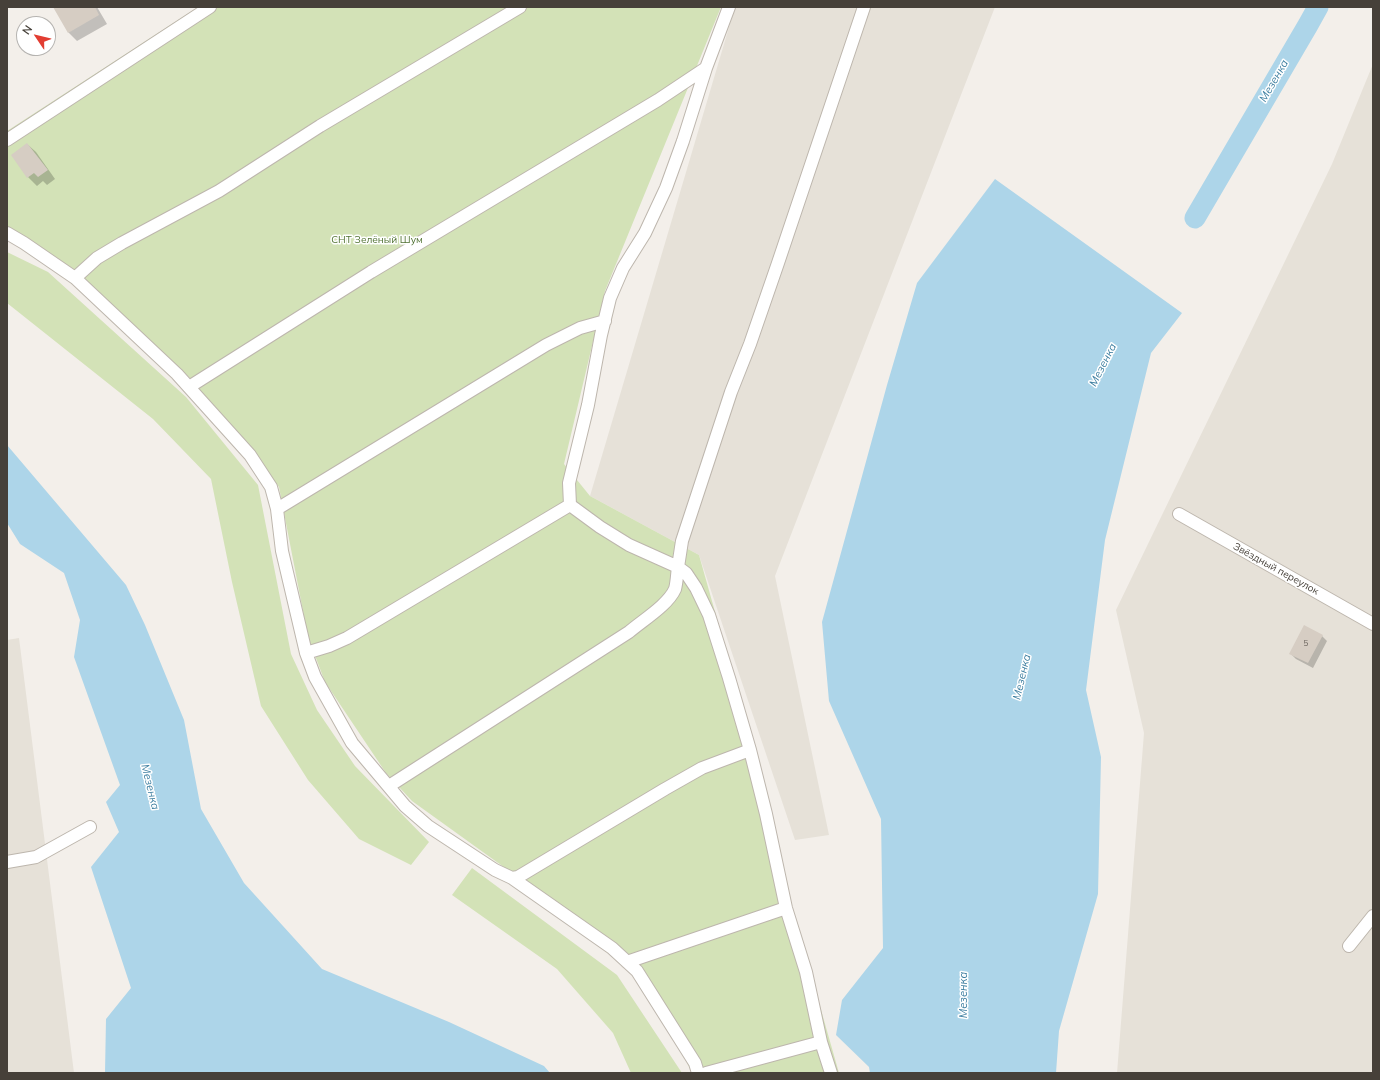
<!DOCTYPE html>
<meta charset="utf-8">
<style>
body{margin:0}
#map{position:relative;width:1380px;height:1080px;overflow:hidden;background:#f3efea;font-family:Mulish,sans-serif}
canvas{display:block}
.frame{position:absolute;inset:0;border:8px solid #464039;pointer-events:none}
.north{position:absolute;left:16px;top:16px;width:40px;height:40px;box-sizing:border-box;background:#fff;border:1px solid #b5b3b0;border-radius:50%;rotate:305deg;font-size:11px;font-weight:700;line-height:16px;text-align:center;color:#464039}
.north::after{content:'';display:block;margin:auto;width:14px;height:18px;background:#e23d32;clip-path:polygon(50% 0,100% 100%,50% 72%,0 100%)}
</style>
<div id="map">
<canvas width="1380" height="1080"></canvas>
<div class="frame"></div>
<div class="north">N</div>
</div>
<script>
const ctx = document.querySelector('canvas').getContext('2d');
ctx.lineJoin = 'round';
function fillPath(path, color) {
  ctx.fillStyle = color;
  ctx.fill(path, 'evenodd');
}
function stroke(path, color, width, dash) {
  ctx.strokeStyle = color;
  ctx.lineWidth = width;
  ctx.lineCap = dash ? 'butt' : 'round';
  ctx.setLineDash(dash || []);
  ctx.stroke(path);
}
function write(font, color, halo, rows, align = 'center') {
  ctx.font = font + ' Mulish,sans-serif';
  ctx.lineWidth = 3;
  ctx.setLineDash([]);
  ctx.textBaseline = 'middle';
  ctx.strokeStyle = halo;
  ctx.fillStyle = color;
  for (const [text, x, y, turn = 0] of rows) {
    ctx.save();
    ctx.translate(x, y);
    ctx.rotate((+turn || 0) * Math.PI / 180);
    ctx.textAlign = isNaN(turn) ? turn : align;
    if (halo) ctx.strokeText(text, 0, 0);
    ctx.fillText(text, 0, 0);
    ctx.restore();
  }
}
const residential = new Path2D(`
 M 735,7 L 995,7 L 775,576 L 829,835 L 795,840 L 699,555 L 590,496 Z
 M 1373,64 L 1373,1073 L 1117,1073 L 1144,733 L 1116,610 L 1332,164 Z
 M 19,638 L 74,1073 L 7,1073 L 7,640 Z`);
const green = new Path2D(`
 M 198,7 L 721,7 L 605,291 L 564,464 L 590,496 L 699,555 L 761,775 L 792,908 L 839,1073 L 692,1073 L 640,965 L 412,801 L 386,773 L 325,682 L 308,637 L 279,487 L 190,378 L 71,268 L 7,232 L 7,131 Z
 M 7,252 L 48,272 L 186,397 L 258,485 L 291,654 L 317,710 L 355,766 L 429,842 L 411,865 L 359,839 L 308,780 L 261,706 L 232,582 L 211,479 L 153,419 L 7,303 Z
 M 472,868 L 617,975 L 682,1073 L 631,1073 L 613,1033 L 557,969 L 452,895 Z`);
const water = new Path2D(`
 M 995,179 L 1182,313 L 1151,353 L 1105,540 L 1086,690 L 1101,757 L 1098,894 L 1059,1031 L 1056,1073 L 870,1073 L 869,1067 L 836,1035 L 842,1000 L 883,948 L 881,819 L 829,701 L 822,622 L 887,385 L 917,283 Z
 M 7,445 L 126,585 L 145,625 L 184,720 L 201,809 L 244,883 L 322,969 L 449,1022 L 544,1066 L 550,1073 L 105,1073 L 106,1019 L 131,988 L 91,867 L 119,832 L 106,802 L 120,785 L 74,657 L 80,620 L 64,573 L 20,544 L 7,523 Z`);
const shadow = new Path2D(`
 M 54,7 L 97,7 L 107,24 L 77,41 L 69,33 Z
 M 27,144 L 36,152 L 55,179 L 47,185 L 43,181 L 37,186 L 28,177 Z
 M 1322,636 L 1327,641 L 1313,668 L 1296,659 L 1290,653 Z`);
const river = new Path2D(`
 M 1195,218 L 1308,25 L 1318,7`);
const building = new Path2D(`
 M 53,7 L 95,7 L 99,15 L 68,33 Z
 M 27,143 L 48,170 L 38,177 L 34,173 L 27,178 L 11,155 Z
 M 1304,625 L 1323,635 L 1308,663 L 1289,654 Z`);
const minor = new Path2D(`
 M 7,140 L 210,7
 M 7,233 L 24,243 L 75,278 L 177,374 L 250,455 L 271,487 L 277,509 L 282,551 L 306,653 L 315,677 L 352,743 L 405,806 L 428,826 L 495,870 L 512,878 L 612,948 L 637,971 L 695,1063 L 698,1073
 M 75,278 L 97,258 L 122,243 L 219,191 L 320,126 L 520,7
 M 189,387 L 371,272 L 658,100 L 706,68
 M 277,509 L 546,345 L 580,328 L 605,321
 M 1179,514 L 1373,624
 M 306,653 L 329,646 L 347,638 L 570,505
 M 389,786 L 629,632 C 643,620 668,605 675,589 C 677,582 677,573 678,567 L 629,545 L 600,527 L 570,505 L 569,483 L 588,405 L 601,335 L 610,298 L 623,268 L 645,233 L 666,188 L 683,141 L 706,68 L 729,7
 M 7,862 L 36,857 L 90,827
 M 512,878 L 518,877 L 665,789 L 702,768 L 750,750
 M 1349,946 L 1373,916
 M 627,962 L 786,908
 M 706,1073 L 821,1042
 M 831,1073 L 821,1042 L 806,972 L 786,908 L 766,814 L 750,750 L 729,678 L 709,615 L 696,588 L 686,573 L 678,567 L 682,541 L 731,392 L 750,344 L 778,263 L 864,7`);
const numberNames = [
 ["5",1306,644]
];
const parkNames = [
 ["СНТ Зелёный Шум",377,240]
];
const streetNames = [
 ["Звёздный переулок",1276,569,29]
];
const waterNames = [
 ["Мезенка",1274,81,-60],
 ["Мезенка",1103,365,-63],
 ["Мезенка",1022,677,-77],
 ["Мезенка",150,787,76],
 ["Мезенка",964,995,-90]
];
fillPath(residential, '#e6e1d8');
fillPath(green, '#d3e2b7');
fillPath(water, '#add5e9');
fillPath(shadow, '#0003');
stroke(river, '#add5e9', 21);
fillPath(building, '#d6cdc3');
stroke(minor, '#bdb6ad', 14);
stroke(minor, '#fff', 12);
write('8px', '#6a635c', null, numberNames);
write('10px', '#507232', '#fff', parkNames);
write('10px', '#464039', '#fff', streetNames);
write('italic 11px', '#3b7d9f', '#fff', waterNames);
</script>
